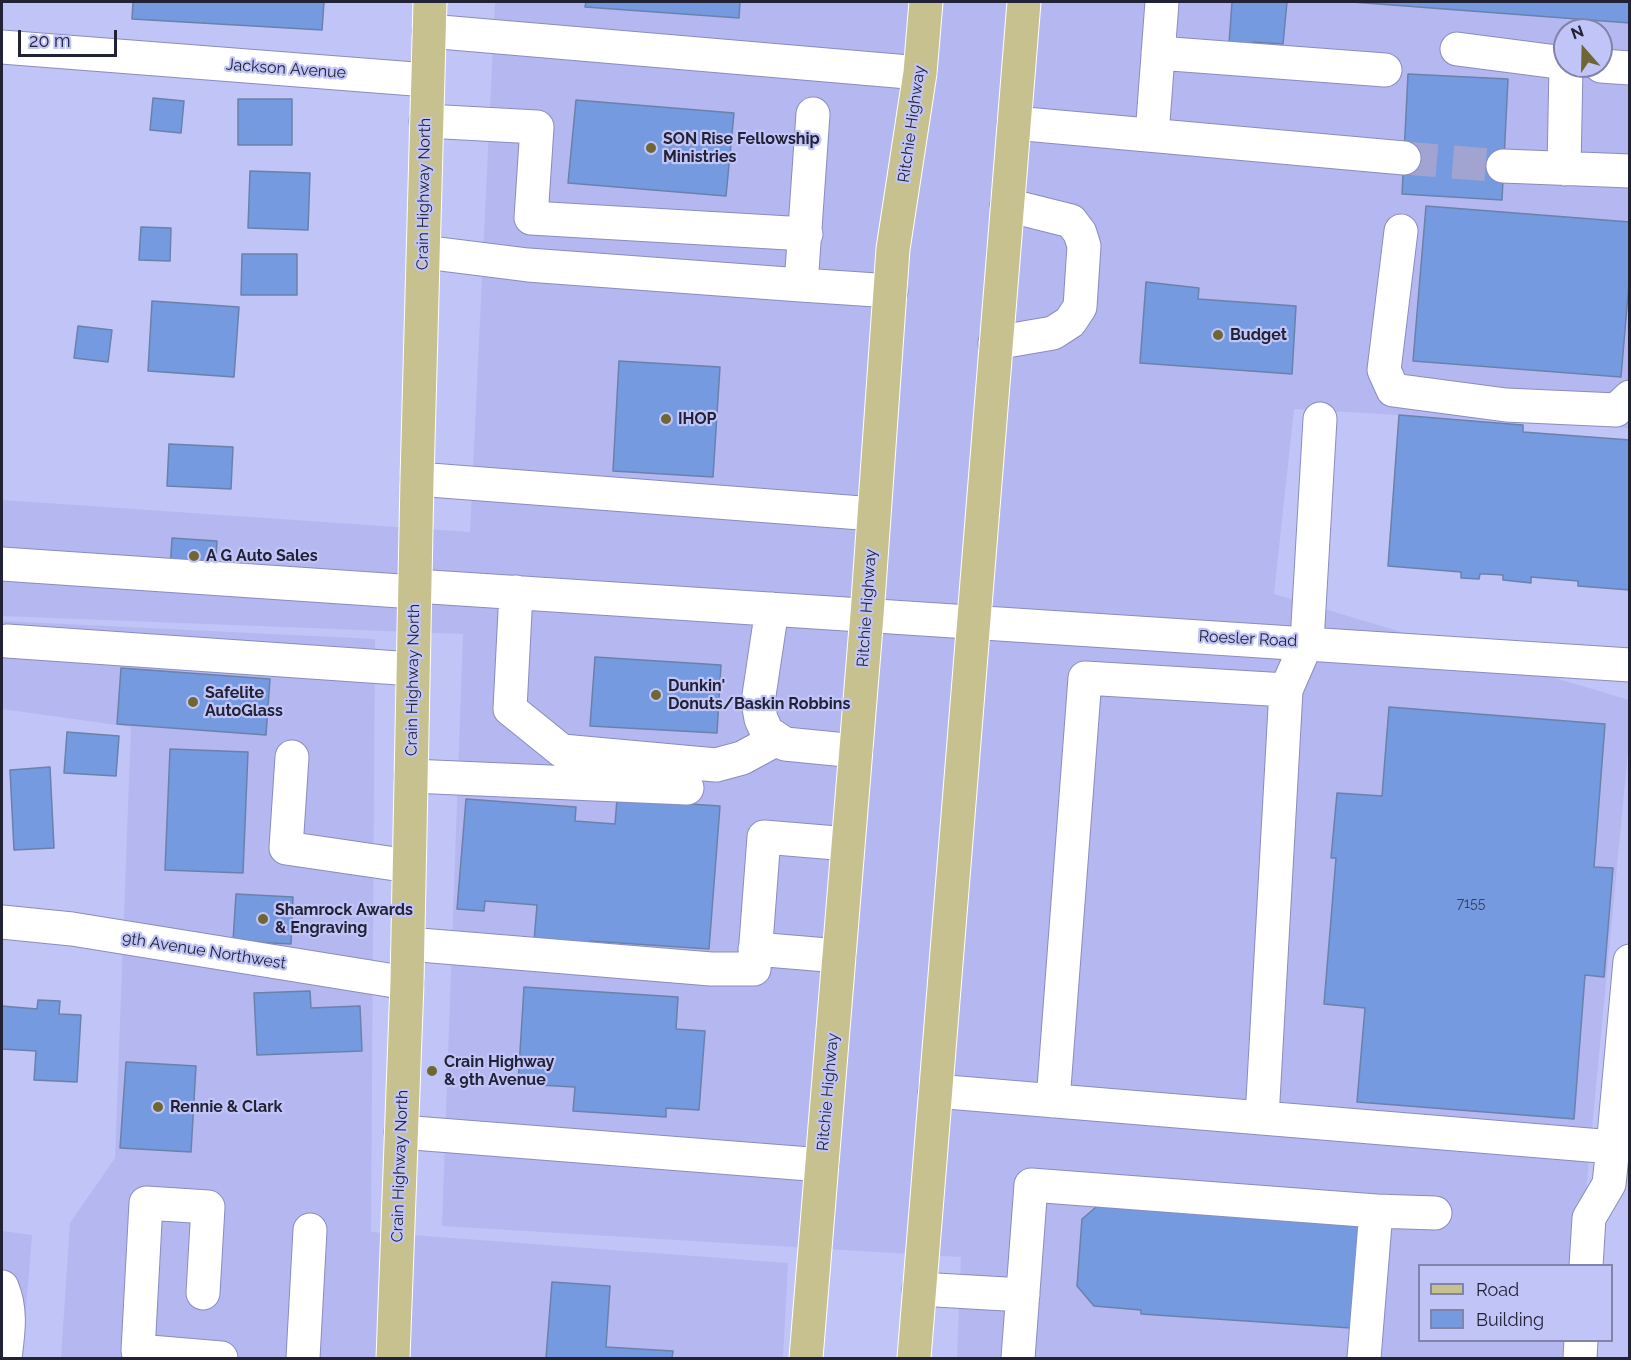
<!DOCTYPE html>
<style>
body{margin:0}
#map{position:relative;width:1631px;height:1360px;overflow:hidden;background:#c1c4f7;font-family:Raleway,sans-serif}
canvas{display:block}
.frame{position:absolute;inset:0;border:3px solid #222236;pointer-events:none}
.legend{position:absolute;left:1418px;top:1264px;width:195px;height:78px;box-sizing:border-box;background:#c1c4f7;border:2px solid #8183aa;margin:0;padding:8px 10px;list-style:none;font-size:18px;color:#222236}
.legend li{display:flex;align-items:center;gap:12px;height:30px}
.legend b{width:30px;border:2px solid #8183aa}
.north{position:absolute;left:1553px;top:18px;width:60px;height:60px;box-sizing:border-box;background:#c1c4f7;border:2px solid #8183aa;border-radius:50%;rotate:340deg;font-size:16px;font-weight:700;line-height:24px;text-align:center;color:#222236}
.north::after{content:'';display:block;margin:auto;width:21px;height:27px;background:#6e6734;clip-path:polygon(50% 0,100% 100%,50% 72%,0 100%)}
.scale{position:absolute;left:18px;top:30px;width:99px;height:27px;box-sizing:border-box;border:3px solid #222236;border-top:0;padding-left:8px;font-size:18px;line-height:21px;white-space:nowrap;color:#222236;-webkit-text-stroke:4px #c1c4f7;paint-order:stroke}
</style>
<div id="map">
<canvas width="1631" height="1360"></canvas>
<div class="frame"></div>
<ul class="legend">
<li><b style="height:8px;background:#c7c18f"></b>Road</li>
<li><b style="height:16px;background:#759ae0"></b>Building</li>
</ul>
<div class="north">N</div>
<div class="scale">20 m</div>
</div>
<script>
const ctx = document.querySelector('canvas').getContext('2d');
ctx.lineJoin = 'round';
function fillPath(path, color) {
  ctx.fillStyle = color;
  ctx.fill(path, 'evenodd');
}
function stroke(path, color, width, dash) {
  ctx.strokeStyle = color;
  ctx.lineWidth = width;
  ctx.lineCap = dash ? 'butt' : 'round';
  ctx.setLineDash(dash || []);
  ctx.stroke(path);
}
function write(font, color, halo, rows, align = 'center') {
  ctx.font = font + ' Raleway,sans-serif';
  ctx.lineWidth = 4.5;
  ctx.setLineDash([]);
  ctx.textBaseline = 'middle';
  ctx.strokeStyle = halo;
  ctx.fillStyle = color;
  for (const [text, x, y, turn = 0] of rows) {
    ctx.save();
    ctx.translate(x, y);
    ctx.rotate((+turn || 0) * Math.PI / 180);
    ctx.textAlign = isNaN(turn) ? turn : align;
    if (halo) ctx.strokeText(text, 0, 0);
    ctx.fillText(text, 0, 0);
    ctx.restore();
  }
}
const built = new Path2D(`
 M 495,2 L 1629,2 L 1629,428 L 1294,409 L 1274,594 L 1629,700 L 1629,741 L 1579,1265 L 1420,1266 L 1420,1340 L 1572,1341 L 1570,1358 L 957,1358 L 961,1257 L 442,1226 L 463,634 L 2,616 L 2,500 L 470,532 ZM 1565,30 L 1601,30 L 1601,66 L 1565,66 Z
 M 2,621 L 375,639 L 371,1232 L 788,1263 L 783,1358 L 61,1358 L 70,1223 L 115,1158 L 131,727 L 2,709 Z
 M 2,1231 L 32,1235 L 22,1358 L 2,1358 Z`);
const building = new Path2D(`
 M 133,2 L 324,2 L 322,30 L 132,19 Z
 M 586,2 L 740,2 L 739,18 L 585,7 Z
 M 1232,2 L 1287,2 L 1283,44 L 1253,42 L 1253,46 L 1229,44 Z
 M 1352,2 L 1630,2 L 1630,23 Z
 M 1408,74 L 1508,79 L 1502,200 L 1402,194 Z
 M 153,98 L 184,101 L 181,133 L 150,130 Z
 M 238,99 L 292,99 L 292,145 L 238,145 Z
 M 576,100 L 734,113 L 726,196 L 568,183 Z
 M 250,171 L 310,173 L 308,230 L 248,228 Z
 M 1426,206 L 1630,222 L 1630,271 L 1621,377 L 1413,361 Z
 M 141,227 L 171,228 L 170,261 L 139,260 Z
 M 242,254 L 297,254 L 297,295 L 241,295 Z
 M 1146,282 L 1199,288 L 1198,299 L 1296,306 L 1292,374 L 1140,363 Z
 M 152,301 L 239,307 L 234,377 L 148,371 Z
 M 78,326 L 112,330 L 108,362 L 74,358 Z
 M 619,361 L 720,367 L 713,477 L 613,471 Z
 M 1399,415 L 1523,425 L 1523,432 L 1630,440 L 1630,590 L 1578,586 L 1578,581 L 1531,577 L 1531,583 L 1503,580 L 1503,575 L 1486,574 L 1480,574 L 1479,579 L 1461,578 L 1461,572 L 1388,566 Z
 M 169,444 L 233,447 L 231,489 L 167,486 Z
 M 172,538 L 217,541 L 215,574 L 170,571 Z
 M 595,657 L 721,665 L 717,733 L 590,726 Z
 M 121,668 L 270,679 L 266,735 L 117,724 Z
 M 1389,707 L 1605,724 L 1594,867 L 1613,868 L 1604,977 L 1585,975 L 1574,1119 L 1357,1102 L 1365,1008 L 1324,1004 L 1336,858 L 1331,858 L 1337,793 L 1382,796 Z
 M 67,732 L 119,736 L 116,776 L 64,773 Z
 M 170,749 L 248,752 L 243,873 L 165,870 Z
 M 50,767 L 54,848 L 14,850 L 10,770 Z
 M 466,799 L 576,807 L 575,821 L 615,824 L 617,799 L 720,806 L 709,949 L 590,941 L 590,945 L 534,941 L 537,905 L 485,901 L 484,911 L 457,909 Z
 M 236,894 L 293,897 L 291,944 L 233,941 Z
 M 524,987 L 678,997 L 676,1029 L 705,1031 L 699,1110 L 666,1108 L 666,1117 L 573,1111 L 575,1087 L 518,1084 Z
 M 310,991 L 311,1008 L 360,1006 L 362,1051 L 257,1055 L 254,993 Z
 M 38,1000 L 60,1001 L 59,1014 L 81,1015 L 77,1082 L 34,1080 L 36,1051 L 2,1049 L 2,1006 L 37,1009 Z
 M 126,1062 L 196,1066 L 191,1152 L 120,1148 Z
 M 1102,1202 L 1371,1226 L 1351,1328 L 1141,1314 L 1141,1310 L 1094,1306 L 1077,1286 L 1082,1219 Z
 M 552,1282 L 610,1286 L 606,1347 L 673,1351 L 672,1358 L 546,1358 Z`);
const minorTunnel = new Path2D(`
 M 1404,158 L 1503,166`);
const minor = new Path2D(`
 M 429,31 L 920,73
 M 2,47 L 427,80
 M 1457,49 L 1565,63
 M 1158,53 L 1385,70
 M 1601,66 L 1630,68
 M 813,114 L 801,285 L 891,291
 M 426,121 L 537,127 L 531,218 L 806,234
 M 1014,123 L 1404,158
 M 1152,135 L 1162,2
 M 1503,166 L 1630,171
 M 1564,169 L 1566,66
 M 1401,231 L 1384,370 L 1393,390 L 1506,405 L 1616,410 L 1630,397
 M 424,252 L 528,265 L 801,285
 M 995,343 L 1053,333 L 1070,322 L 1080,307 L 1084,246 L 1080,233 L 1071,221 L 1007,205
 M 417,479 L 874,514
 M 2,564 L 415,592
 M 415,586 L 1630,665
 M 516,592 L 510,709 L 562,751 L 716,765 L 742,758 L 777,739
 M 772,609 L 758,702 L 761,719 L 767,732 L 785,744 L 856,751
 M 7,641 L 413,669
 M 292,757 L 286,848 L 409,866
 M 411,776 L 687,788
 M 2,922 L 72,929 L 407,983
 M 408,944 L 711,969 L 754,969 L 764,837 L 848,844
 M 755,949 L 839,956
 M 935,1091 L 1613,1147 L 1630,961
 M 1053,1101 L 1085,678 L 1286,690
 M 1262,1118 L 1286,690 L 1307,642 L 1320,419
 M 401,1132 L 822,1165
 M 1376,1211 L 1435,1213
 M 1586,1266 L 1589,1218 L 1609,1184 L 1613,1147
 M 2,1287 C 12,1311 8,1333 5,1358
 M 919,1289 L 1023,1295
 M 203,1293 L 208,1207 L 146,1203 L 138,1351 L 221,1358
 M 303,1358 L 310,1230
 M 1018,1358 L 1031,1185 L 1376,1211 L 1364,1358
 M 1580,1358 L 1581,1340`);
const major = new Path2D(`
 M 393,1358 L 407,983 L 417,479 L 430,2
 M 806,1358 L 867,615 L 893,249 L 920,73 L 926,2
 M 914,1358 L 1024,2`);
const markers = [
 [651,148,6,"#6e6734"],
 [1218,335,6,"#6e6734"],
 [666,419,6,"#6e6734"],
 [194,556,6,"#6e6734"],
 [656,695,6,"#6e6734"],
 [193,702,6,"#6e6734"],
 [263,919,6,"#6e6734"],
 [432,1071,6,"#6e6734"],
 [158,1107,6,"#6e6734"]
];
const numberNames = [
 ["7155",1471,904]
];
const streetNames = [
 ["Jackson Avenue",286,69,4],
 ["Ritchie Highway",912,124,-82],
 ["Crain Highway North",424,194,-89],
 ["Ritchie Highway",867,608,-86],
 ["Roesler Road",1248,639,3],
 ["Crain Highway North",413,680,-89],
 ["9th Avenue Northwest",204,951,9],
 ["Ritchie Highway",828,1092,-85],
 ["Crain Highway North",400,1166,-88]
];
const poiNames = [
 ["SON Rise Fellowship",663,139],
 ["Ministries",663,157],
 ["Budget",1230,335],
 ["IHOP",678,419],
 ["A G Auto Sales",206,556],
 ["Dunkin'",668,686],
 ["Donuts/Baskin Robbins",668,704],
 ["Safelite",205,693],
 ["AutoGlass",205,711],
 ["Shamrock Awards",275,910],
 ["& Engraving",275,928],
 ["Crain Highway",444,1062],
 ["& 9th Avenue",444,1080],
 ["Rennie & Clark",170,1107]
];
fillPath(built, '#b5b7f1');
fillPath(building, '#759ae0');
stroke(building, '#6a81ac', 1.5);
stroke(minorTunnel, '#a1a4d0', 33, [33, 16]);
stroke(minor, '#8a8cbd', 35);
stroke(major, '#fff', 35);
stroke(minor, '#fff', 33);
stroke(major, '#c7c18f', 33);
for (const [x, y, r, color] of markers) {
  const dot = new Path2D();
  dot.arc(x, y, r, 0, 2 * Math.PI);
  ctx.fillStyle = color;
  ctx.fill(dot);
  stroke(dot, '#c1c4f7', 2);
}
write('14px', '#374060', null, numberNames);
write('16px', '#222236', '#c1c4f7', streetNames);
write('bold 16px', '#222236', '#c1c4f7', poiNames, 'left');
</script>
